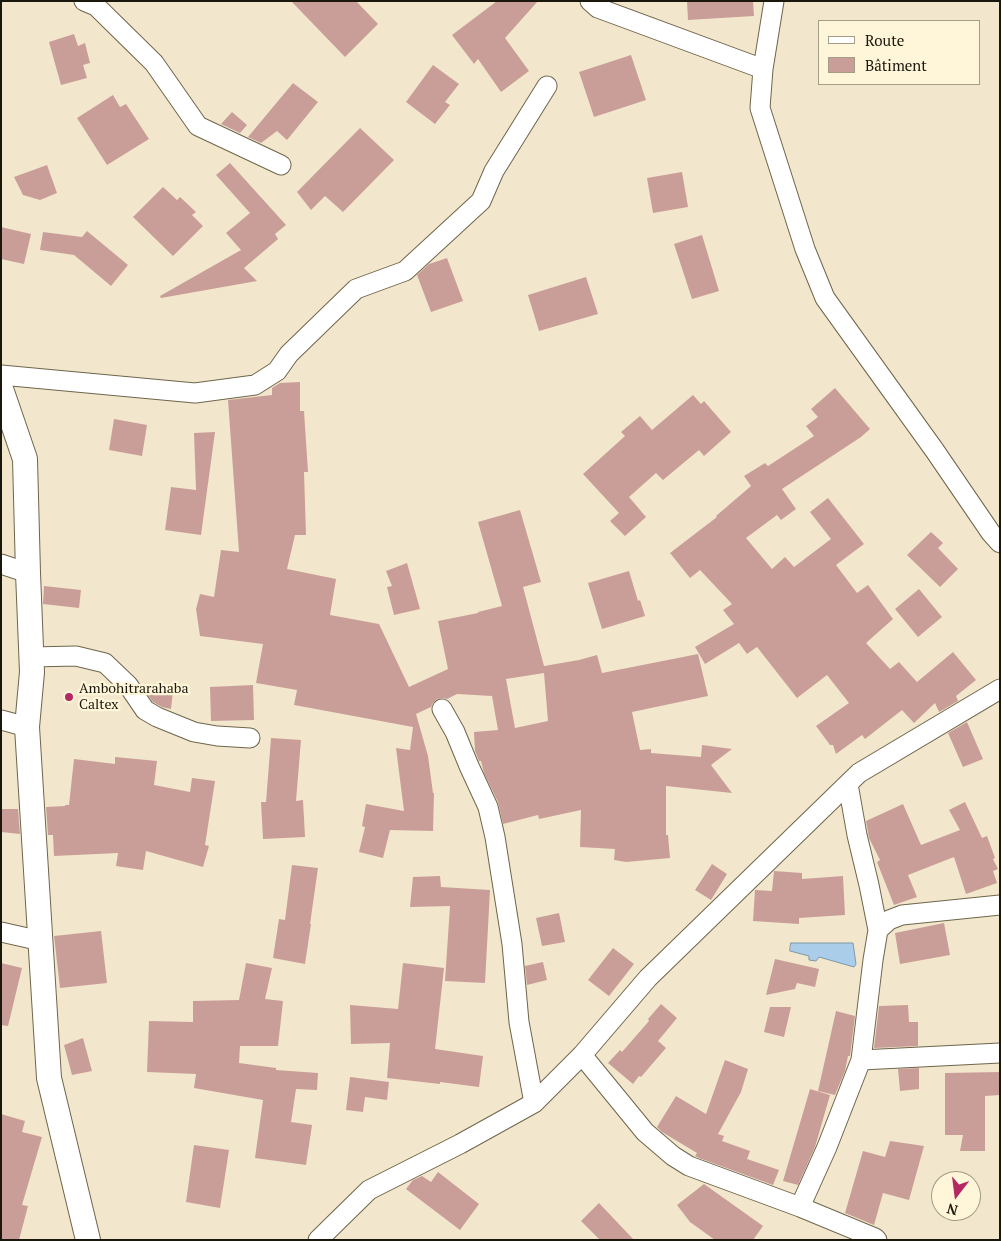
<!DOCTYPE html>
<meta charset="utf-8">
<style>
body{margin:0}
#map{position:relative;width:1001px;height:1241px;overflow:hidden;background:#f2e7cc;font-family:"PT Serif",serif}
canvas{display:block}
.frame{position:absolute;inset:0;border:2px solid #1a170d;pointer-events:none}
.legend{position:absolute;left:818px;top:20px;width:162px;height:65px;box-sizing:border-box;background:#fff5d9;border:1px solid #a39c87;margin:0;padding:6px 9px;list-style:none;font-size:15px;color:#1a170d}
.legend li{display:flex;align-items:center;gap:10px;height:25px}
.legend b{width:25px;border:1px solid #a39c87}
.north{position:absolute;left:931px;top:1171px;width:50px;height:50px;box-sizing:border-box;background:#fff5d9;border:1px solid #a39c87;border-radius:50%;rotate:195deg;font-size:14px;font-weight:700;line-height:20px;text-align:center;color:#1a170d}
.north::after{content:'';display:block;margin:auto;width:18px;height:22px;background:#b52962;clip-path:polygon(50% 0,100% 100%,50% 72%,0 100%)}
</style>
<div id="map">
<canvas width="1001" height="1241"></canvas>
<div class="frame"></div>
<ul class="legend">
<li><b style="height:6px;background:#fff"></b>Route</li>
<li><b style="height:14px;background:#ca9e98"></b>Bâtiment</li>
</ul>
<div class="north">N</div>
</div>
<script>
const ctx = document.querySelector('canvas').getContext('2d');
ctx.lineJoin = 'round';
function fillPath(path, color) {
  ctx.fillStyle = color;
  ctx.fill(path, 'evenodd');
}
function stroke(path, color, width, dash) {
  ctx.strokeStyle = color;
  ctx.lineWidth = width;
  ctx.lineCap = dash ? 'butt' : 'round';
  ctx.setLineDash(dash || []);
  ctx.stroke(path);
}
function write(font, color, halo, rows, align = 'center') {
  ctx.font = font + ' "PT Serif",serif';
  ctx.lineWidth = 4.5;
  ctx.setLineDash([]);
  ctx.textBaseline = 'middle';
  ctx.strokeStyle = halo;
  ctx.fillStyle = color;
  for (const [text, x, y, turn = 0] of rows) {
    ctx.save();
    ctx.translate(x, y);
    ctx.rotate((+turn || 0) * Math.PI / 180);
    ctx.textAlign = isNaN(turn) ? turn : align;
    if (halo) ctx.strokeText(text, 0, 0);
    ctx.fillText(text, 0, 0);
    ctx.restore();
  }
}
const water = new Path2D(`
 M 791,943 L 853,943 L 856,964 L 854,967 L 819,957 L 816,961 L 809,960 L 809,956 L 790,951 Z`);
const building = new Path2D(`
 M 291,1 L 356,1 L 378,24 L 345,57 Z
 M 497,1 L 538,1 L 505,38 L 529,71 L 501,92 L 478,59 L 474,64 L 452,35 Z
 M 687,1 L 753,1 L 754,16 L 688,20 Z
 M 74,34 L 78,46 L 85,43 L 90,63 L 83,65 L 87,78 L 61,85 L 49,42 Z
 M 631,55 L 646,100 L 594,117 L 579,72 Z
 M 433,65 L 459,84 L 445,102 L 450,105 L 435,124 L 406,102 Z
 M 293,83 L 318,102 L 287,140 L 277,131 L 261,143 L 248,137 Z
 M 113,95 L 120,107 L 126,104 L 149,139 L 107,165 L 77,118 Z
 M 232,112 L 247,125 L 240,133 L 221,124 Z
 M 360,128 L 394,160 L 343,212 L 325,196 L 311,210 L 297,192 Z
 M 230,163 L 286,225 L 275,234 L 278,239 L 244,268 L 257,281 L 161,298 L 160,296 L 241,250 L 226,233 L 250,213 L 216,175 Z
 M 47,165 L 57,193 L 40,200 L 23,195 L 14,177 Z
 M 682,172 L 688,207 L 653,213 L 647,178 Z
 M 163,187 L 177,200 L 180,197 L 196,212 L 192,215 L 203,226 L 173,256 L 133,217 Z
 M 1,227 L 31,234 L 24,264 L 1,259 Z
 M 87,231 L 128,265 L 111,286 L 74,255 L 40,250 L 43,232 L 82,237 Z
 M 702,235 L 719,291 L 692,299 L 674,244 Z
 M 447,258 L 463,301 L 431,312 L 417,275 L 429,264 Z
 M 586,277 L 598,314 L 539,331 L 528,295 Z
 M 300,382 L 300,411 L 304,411 L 308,472 L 304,472 L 306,535 L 295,535 L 287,569 L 336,579 L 330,615 L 379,624 L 409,687 L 448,669 L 438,621 L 478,613 L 478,612 L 502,606 L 478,522 L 520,510 L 541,582 L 523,587 L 544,666 L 579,660 L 597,655 L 602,673 L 698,654 L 708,696 L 632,712 L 640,750 L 651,749 L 651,753 L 701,757 L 702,745 L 732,749 L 711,765 L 732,793 L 666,786 L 666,835 L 668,835 L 670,858 L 626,862 L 614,860 L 615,849 L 580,847 L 581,810 L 539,819 L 538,815 L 503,824 L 498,802 L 484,773 L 481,761 L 479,761 L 475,751 L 474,732 L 498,730 L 492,696 L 457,694 L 447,699 L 442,698 L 437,699 L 433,703 L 431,707 L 416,714 L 428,756 L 433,793 L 434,793 L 433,831 L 390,830 L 383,858 L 359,852 L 365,827 L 362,826 L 366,804 L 404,811 L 396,748 L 410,750 L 413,727 L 294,705 L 297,690 L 256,683 L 263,644 L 200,636 L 196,609 L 200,594 L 214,597 L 221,550 L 239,552 L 228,400 L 272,395 L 272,388 L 280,383 ZM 544,673 L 548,721 L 515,728 L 506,679 Z
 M 835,388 L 870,429 L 861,437 L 782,489 L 796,509 L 781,520 L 777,515 L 746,538 L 772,569 L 785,557 L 794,567 L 831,539 L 810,512 L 828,498 L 864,544 L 836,565 L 857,593 L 868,585 L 893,619 L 866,643 L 890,669 L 899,662 L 917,682 L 953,652 L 976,680 L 956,696 L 958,701 L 939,712 L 935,703 L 914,723 L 902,710 L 865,739 L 862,735 L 836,754 L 833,745 L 830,745 L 816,726 L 849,703 L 827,675 L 797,698 L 757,647 L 747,654 L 739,643 L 705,664 L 695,647 L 734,624 L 723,610 L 732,604 L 700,570 L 690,578 L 670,553 L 717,517 L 716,516 L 751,486 L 744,476 L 765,463 L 768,466 L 814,436 L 806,426 L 818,417 L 811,409 Z
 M 693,395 L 701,404 L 704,401 L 731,432 L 704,456 L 699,450 L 663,480 L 656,473 L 629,497 L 646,517 L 625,536 L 610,521 L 619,513 L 583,474 L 625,436 L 621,432 L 640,416 L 652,430 Z
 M 114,419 L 147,425 L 142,456 L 109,450 Z
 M 215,432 L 201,535 L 165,530 L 171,487 L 196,490 L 194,433 Z
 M 931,532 L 943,543 L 938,548 L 958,569 L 940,587 L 907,555 Z
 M 407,563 L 420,609 L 394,615 L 387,587 L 392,586 L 386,571 Z
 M 629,571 L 638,601 L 640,600 L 645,616 L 602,629 L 588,583 Z
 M 44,586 L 81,590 L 79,608 L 43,604 Z
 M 919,589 L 942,617 L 918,637 L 895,609 Z
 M 253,685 L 254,720 L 211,721 L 210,687 Z
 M 149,689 L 173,691 L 171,709 L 162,707 L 153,702 L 148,695 Z
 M 967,722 L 983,759 L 963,767 L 948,733 Z
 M 271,738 L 301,740 L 296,801 L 303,800 L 305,837 L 263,839 L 261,802 L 266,802 Z
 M 115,757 L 157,761 L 154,785 L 190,792 L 192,778 L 215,781 L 205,845 L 209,846 L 203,867 L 146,851 L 143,870 L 116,866 L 118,853 L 54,856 L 53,835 L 48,835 L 46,807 L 65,806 L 65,805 L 69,805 L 74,759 L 115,764 Z
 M 965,802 L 982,838 L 987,836 L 995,858 L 993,859 L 998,869 L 993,871 L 997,883 L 966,894 L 954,857 L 908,875 L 917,897 L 894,905 L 877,862 L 880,860 L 869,838 L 866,821 L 903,804 L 921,845 L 960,830 L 949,810 Z
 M 1,809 L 18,809 L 20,834 L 1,832 Z
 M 712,864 L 727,874 L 711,900 L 695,890 Z
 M 292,865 L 318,868 L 310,924 L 311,924 L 305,964 L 273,958 L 279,919 L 285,920 Z
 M 774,871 L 802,873 L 802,879 L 843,876 L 845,915 L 799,918 L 799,924 L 753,921 L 755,890 L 772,891 Z
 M 440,876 L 441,887 L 490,890 L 485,983 L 445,981 L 450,906 L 410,907 L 413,877 Z
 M 559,913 L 565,942 L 542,946 L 536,918 Z
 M 944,923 L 950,955 L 900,964 L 895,933 Z
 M 101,931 L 107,983 L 60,988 L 54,936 Z
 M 613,948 L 634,964 L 609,996 L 588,980 Z
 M 775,959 L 819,969 L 815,987 L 797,983 L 795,989 L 766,995 Z
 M 543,962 L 547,980 L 527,985 L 525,966 Z
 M 1,963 L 22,968 L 8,1026 L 1,1025 Z
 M 246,963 L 272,968 L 265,999 L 283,1001 L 278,1046 L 240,1046 L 239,1063 L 276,1068 L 276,1070 L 318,1073 L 317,1090 L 296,1089 L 291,1122 L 312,1125 L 306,1165 L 255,1158 L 263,1100 L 194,1088 L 196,1074 L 147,1072 L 149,1021 L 193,1022 L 193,1001 L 239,1000 Z
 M 403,963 L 444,968 L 435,1049 L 483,1056 L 479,1087 L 440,1082 L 440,1084 L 387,1078 L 390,1043 L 351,1044 L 350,1005 L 398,1009 Z
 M 661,1004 L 677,1018 L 658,1041 L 666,1048 L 641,1077 L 639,1076 L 633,1084 L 608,1063 L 620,1050 L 622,1052 L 649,1021 L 648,1019 Z
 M 908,1005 L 909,1022 L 918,1022 L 918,1046 L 874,1048 L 879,1006 Z
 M 770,1007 L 791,1007 L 784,1037 L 764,1032 Z
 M 836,1011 L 855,1016 L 850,1056 L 848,1056 L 845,1071 L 835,1095 L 818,1091 Z
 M 83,1038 L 92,1071 L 72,1075 L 64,1045 Z
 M 725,1060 L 748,1069 L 741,1092 L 718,1134 L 724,1136 L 722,1141 L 750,1151 L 747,1159 L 779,1170 L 773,1185 L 699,1158 L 695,1156 L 697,1153 L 662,1132 L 657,1127 L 676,1096 L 706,1114 Z
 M 919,1068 L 919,1089 L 900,1091 L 898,1069 Z
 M 1000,1072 L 1000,1095 L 985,1096 L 985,1151 L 960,1151 L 963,1135 L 945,1135 L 945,1073 Z
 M 350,1077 L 389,1082 L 387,1100 L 365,1097 L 363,1112 L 346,1110 Z
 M 810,1089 L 830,1095 L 815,1147 L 798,1185 L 783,1181 Z
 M 1,1114 L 25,1121 L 22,1132 L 42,1137 L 22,1205 L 28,1206 L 19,1240 L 1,1240 Z
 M 890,1141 L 924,1146 L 909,1200 L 883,1193 L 874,1225 L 845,1213 L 863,1151 L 885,1157 Z
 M 194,1145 L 229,1150 L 220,1208 L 186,1202 Z
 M 438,1172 L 479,1204 L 460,1230 L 406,1189 L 413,1180 L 422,1176 L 431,1182 Z
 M 704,1184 L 763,1226 L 753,1240 L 715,1240 L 690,1222 L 677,1205 Z
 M 599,1203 L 634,1240 L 600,1240 L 581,1221 Z`);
const minor = new Path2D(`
 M 84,1 L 96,6 L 154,63 L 198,126 L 281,165
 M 590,1 L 598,8 L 763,69 L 760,108 L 805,249 L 825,298 L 935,451 L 991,533 L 1000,543
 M 763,69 L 774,1
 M 1,375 L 195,393 L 255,385 L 277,371 L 289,354 L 356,289 L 405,271 L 481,201 L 494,171 L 547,86
 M 1,564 L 28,573
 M 31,657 L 76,656 L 105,663 L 128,685 L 145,710 L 157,717 L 194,732 L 217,736 L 250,738
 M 442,709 L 455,732 L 469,766 L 488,807 L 495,837 L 512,944 L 519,1022 L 534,1103
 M 1,720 L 27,727
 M 848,784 L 857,835 L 869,885 L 878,930
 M 1,932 L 41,941
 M 582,1055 L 645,1132 L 673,1156 L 689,1166 L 800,1207 L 875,1238 L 877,1240
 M 861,1060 L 1000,1053
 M 800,1207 L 827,1147 L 861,1060 L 873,960 L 878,930 L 889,920 L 902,915 L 1000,905
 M 318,1240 L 369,1190 L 460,1144 L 534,1103 L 582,1055 L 648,978 L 859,773 L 1000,689`);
const tertiary = new Path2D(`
 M 1,389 L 25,459 L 28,573 L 32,672 L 27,727 L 49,1078 L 88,1240`);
const markers = [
 [69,697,5,"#b52962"]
];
const poiNames = [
 ["Ambohitrarahaba",79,689],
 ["Caltex",79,705]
];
fillPath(water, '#aacee9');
stroke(water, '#7f97a7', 1);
fillPath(building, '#ca9e98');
stroke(minor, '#6e654c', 21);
stroke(tertiary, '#6e654c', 26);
stroke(minor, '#fff', 19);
stroke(tertiary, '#fff', 24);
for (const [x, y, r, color] of markers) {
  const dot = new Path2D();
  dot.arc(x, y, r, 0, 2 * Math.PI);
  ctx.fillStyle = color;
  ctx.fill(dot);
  stroke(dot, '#fff5d9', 2);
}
write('14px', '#1a170d', '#fff5d9', poiNames, 'left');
</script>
